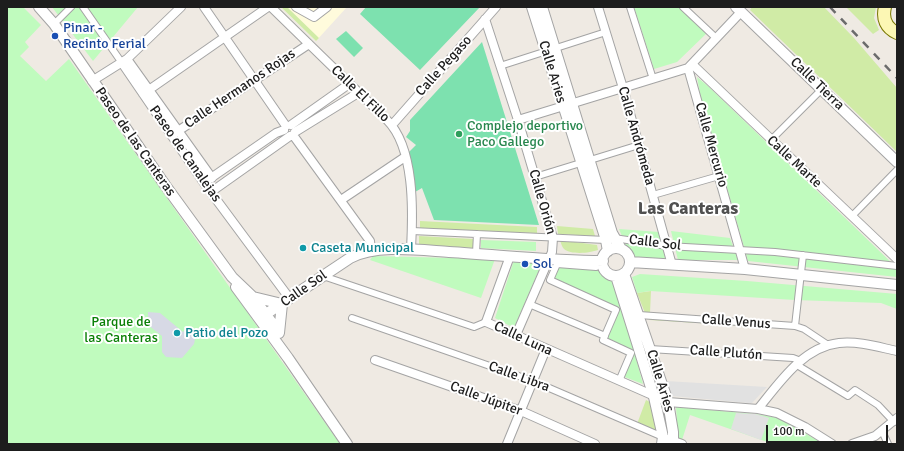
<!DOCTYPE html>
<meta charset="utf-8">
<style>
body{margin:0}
#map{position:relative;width:904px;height:451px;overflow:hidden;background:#efeae3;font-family:Signika,sans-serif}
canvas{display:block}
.frame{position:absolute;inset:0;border:8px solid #1d1d1d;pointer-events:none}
.scale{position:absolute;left:766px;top:425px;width:122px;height:18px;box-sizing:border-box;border:2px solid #1d1d1d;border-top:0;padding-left:5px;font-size:12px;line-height:14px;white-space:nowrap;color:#1d1d1d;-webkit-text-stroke:3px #fff;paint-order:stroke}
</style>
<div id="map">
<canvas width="904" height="451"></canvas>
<div class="frame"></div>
<div class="scale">100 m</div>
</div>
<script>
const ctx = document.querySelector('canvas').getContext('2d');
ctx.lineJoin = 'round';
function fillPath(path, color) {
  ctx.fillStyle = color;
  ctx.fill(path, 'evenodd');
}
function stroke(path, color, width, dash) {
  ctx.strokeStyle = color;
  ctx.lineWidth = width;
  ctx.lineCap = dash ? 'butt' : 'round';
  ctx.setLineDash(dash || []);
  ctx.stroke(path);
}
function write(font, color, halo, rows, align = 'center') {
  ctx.font = font + ' Signika,sans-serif';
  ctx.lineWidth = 4;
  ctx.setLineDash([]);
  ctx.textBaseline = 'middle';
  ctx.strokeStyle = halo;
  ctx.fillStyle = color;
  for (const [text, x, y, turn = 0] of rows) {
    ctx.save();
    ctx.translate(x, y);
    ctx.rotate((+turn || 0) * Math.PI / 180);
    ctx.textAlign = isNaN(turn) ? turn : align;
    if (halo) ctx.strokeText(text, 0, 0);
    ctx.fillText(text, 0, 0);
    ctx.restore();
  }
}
const education = new Path2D(`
 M 281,7 L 347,7 L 316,41 Z`);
const grass = new Path2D(`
 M 281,7 L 287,7 L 319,38 L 316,41 Z
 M 752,7 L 824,7 L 854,38 L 897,88 L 897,152 L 750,10 Z
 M 846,7 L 876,7 L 874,18 L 879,30 L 873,34 Z
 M 420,221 L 537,227 L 537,233 L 420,229 Z
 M 557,226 L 593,229 L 595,236 L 558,234 Z
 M 419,236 L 473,239 L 473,248 L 419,245 Z
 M 560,240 L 597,245 L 598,250 C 590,253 571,255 564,249 C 562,247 561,243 560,240 Z
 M 651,291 L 650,313 L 792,329 L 650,320 L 645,313 L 637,293 Z
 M 646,400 L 650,402 L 659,434 L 637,424 Z`);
const park = new Path2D(`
 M 7,7 L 23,7 L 41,25 L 25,42 L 29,47 L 20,56 L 46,81 L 69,59 L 340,444 L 7,444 Z
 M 52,7 L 138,7 L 93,61 Z
 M 634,7 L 678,7 L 707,33 L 677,62 L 654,69 Z
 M 697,77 L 709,87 L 897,268 L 897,277 L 748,261 L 700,94 Z
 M 619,229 L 659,232 L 666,258 L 631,258 Z
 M 671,231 L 730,238 L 738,260 L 678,260 Z
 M 481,240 L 536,242 L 536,251 L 481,248 Z
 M 373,256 L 495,259 L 481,298 L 370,260 Z
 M 514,260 L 542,263 L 514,328 L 495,318 Z
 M 555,263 L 595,265 L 611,279 L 622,307 L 643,384 L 622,376 L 631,353 L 603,340 L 614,311 L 549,281 Z
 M 640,274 L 747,281 L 897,294 L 897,309 L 881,303 L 795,300 L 650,291 L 637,293 L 632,277 Z
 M 676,407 L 755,414 L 778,418 L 822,443 L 773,444 L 690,415 L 682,440 L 678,438 Z`);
const pitch = new Path2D(`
 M 366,7 L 480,7 L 420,70 L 360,14 Z
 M 346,31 L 363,48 L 354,57 L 336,39 Z
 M 482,42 L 539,225 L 434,220 L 422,188 L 415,192 L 408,153 L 416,145 L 406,137 L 410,131 L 410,120 Z`);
const parking = new Path2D(`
 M 666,381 L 767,387 L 752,403 L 748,403 L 672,396 Z
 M 736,413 L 755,414 L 769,418 L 761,440 L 731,429 Z`);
const plaza = new Path2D(`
 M 148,312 L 160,313 L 183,332 L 188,326 L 196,335 L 194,344 L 182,358 L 166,357 L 162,352 L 162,336 L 148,325 Z`);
const pedestrian = new Path2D(`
 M 83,7 L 122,63
 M 630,7 L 653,79
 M 683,7 L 716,38
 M 54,24 L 71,7
 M 500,66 L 606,32
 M 771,140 L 822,89
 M 535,177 L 639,145
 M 653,195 L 719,176
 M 852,216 L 897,170
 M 412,231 L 606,240 L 614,238 L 667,246 L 775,252 L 897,266
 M 476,253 L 477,234
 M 596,267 L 557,264 L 550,280 L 616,310 L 603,340 L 631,353 L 619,381
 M 323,276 L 474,327 L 486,322
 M 529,304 L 605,336
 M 639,315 L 795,326 L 804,329 L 828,345
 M 352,318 L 533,381 L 663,437
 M 795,326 L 803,255
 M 650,349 L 793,358 L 801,361
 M 797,365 L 848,396 L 855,390 L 878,405 L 894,422
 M 882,431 L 888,444`);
const minor = new Path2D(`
 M 204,7 L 286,126
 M 271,7 L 387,120 C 415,148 413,212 411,249
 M 296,7 L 314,17 L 327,7
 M 598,7 L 623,88 L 672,265
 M 485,19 L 518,120 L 553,238 L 552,252 L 516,335
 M 127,59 L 212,178
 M 122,63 L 204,183 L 290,299
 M 692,64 L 897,259
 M 688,68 L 745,269
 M 92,81 L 127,59 L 181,7
 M 143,94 L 268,7
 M 518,120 L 688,68 L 741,12
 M 291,125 L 349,84
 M 392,125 L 496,7
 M 295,132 L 358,93
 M 172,135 L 309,44
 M 293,135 L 370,241 L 371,251
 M 208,180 L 276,133 L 284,130
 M 211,192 L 290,136
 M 341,200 L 405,157
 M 510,256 L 486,322 L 668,402 L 758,409 L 777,413 L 805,427 L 832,444
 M 375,360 L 521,411 L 595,444
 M 758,409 C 779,383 803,347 839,343 C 859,341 878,347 897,351
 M 668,439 L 682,444
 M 507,444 L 546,349
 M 852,444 L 875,436 L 897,418`);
const tertiary = new Path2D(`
 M 39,7 L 54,24 L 165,185 L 232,277 L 253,297 L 278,331
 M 532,7 L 606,240 L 608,251
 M 542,7 L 612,233 L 621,249
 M 736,7 L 897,162
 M602 262a14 14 0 1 1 28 0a14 14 0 1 1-28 0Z
 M 630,262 L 745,269 L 897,285
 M 624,274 L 668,402 L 673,432 L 673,444
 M 616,276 L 654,397 L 663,437 L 662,444
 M 236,287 L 288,358 L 347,444
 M 253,297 L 282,304 L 279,333
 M 266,314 L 350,258 C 377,244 419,250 449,252 C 500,255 552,261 603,261`);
const secondary = new Path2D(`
 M 885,7 C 882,19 886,28 897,33`);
const rail = new Path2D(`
 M 830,7 L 897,78`);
const markers = [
 [55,36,4,"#1a4fb4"],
 [459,134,4,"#2e9e5b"],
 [303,248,4,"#0f9aa8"],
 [525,264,4,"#1a4fb4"],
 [177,333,4,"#0f9aa8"]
];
const transitNames = [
 ["Pinar -",63,28],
 ["Recinto Ferial",63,44],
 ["Sol",533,264]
];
const streetNames = [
 ["Calle Pegaso",444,66,-48],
 ["Calle Aries",552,72,73],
 ["Calle Tierra",817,84,44],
 ["Calle Hermanos Rojas",240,89,-34],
 ["Calle El Fillo",360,94,44],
 ["Calle Andrómeda",636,136,74],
 ["Paseo de las Canteras",135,142,55],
 ["Calle Mercurio",711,145,74],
 ["Paseo de Canalejas",185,154,55],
 ["Calle Marte",794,162,43],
 ["Calle Orión",542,202,74],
 ["Calle Sol",655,243,7],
 ["Calle Sol",304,289,-35],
 ["Calle Venus",736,322,4],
 ["Calle Luna",523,339,25],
 ["Calle Plutón",726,353,4],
 ["Calle Libra",519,377,20],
 ["Calle Aries",660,381,73],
 ["Calle Júpiter",486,399,20]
];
const leisureNames = [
 ["Complejo deportivo",467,126],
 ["Paco Gallego",467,142]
];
const cultureNames = [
 ["Caseta Municipal",311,248],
 ["Patio del Pozo",185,333]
];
const parkNames = [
 ["Parque de",121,322],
 ["las Canteras",121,338]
];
const districtNames = [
 ["Las Canteras",688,209]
];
fillPath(education, '#fffbdc');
fillPath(grass, '#d0eba6');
fillPath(park, '#c0fbbe');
fillPath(pitch, '#7de1af');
fillPath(parking, '#e1e1e1');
fillPath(plaza, '#d7d9e5');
stroke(pedestrian, '#a4a4a4', 8);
stroke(minor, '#a4a4a4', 10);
stroke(tertiary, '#a4a4a4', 12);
stroke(secondary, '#787701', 14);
stroke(pedestrian, '#fff', 6);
stroke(minor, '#fff', 8);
stroke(tertiary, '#fff', 10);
stroke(secondary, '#fcf7b4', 12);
stroke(rail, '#6b6b6b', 2.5, [8, 8]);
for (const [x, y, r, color] of markers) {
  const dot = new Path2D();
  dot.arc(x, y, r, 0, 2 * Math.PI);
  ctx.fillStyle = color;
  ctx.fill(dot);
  stroke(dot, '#fff', 1.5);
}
write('14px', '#164399', '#fff', transitNames, 'left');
write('14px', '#1d1d1d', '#fff', streetNames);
write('14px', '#27864d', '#fff', leisureNames, 'left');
write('14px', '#0d838f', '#fff', cultureNames, 'left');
write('14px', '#0b8007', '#fff', parkNames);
write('bold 18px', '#505050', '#fff', districtNames);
</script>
